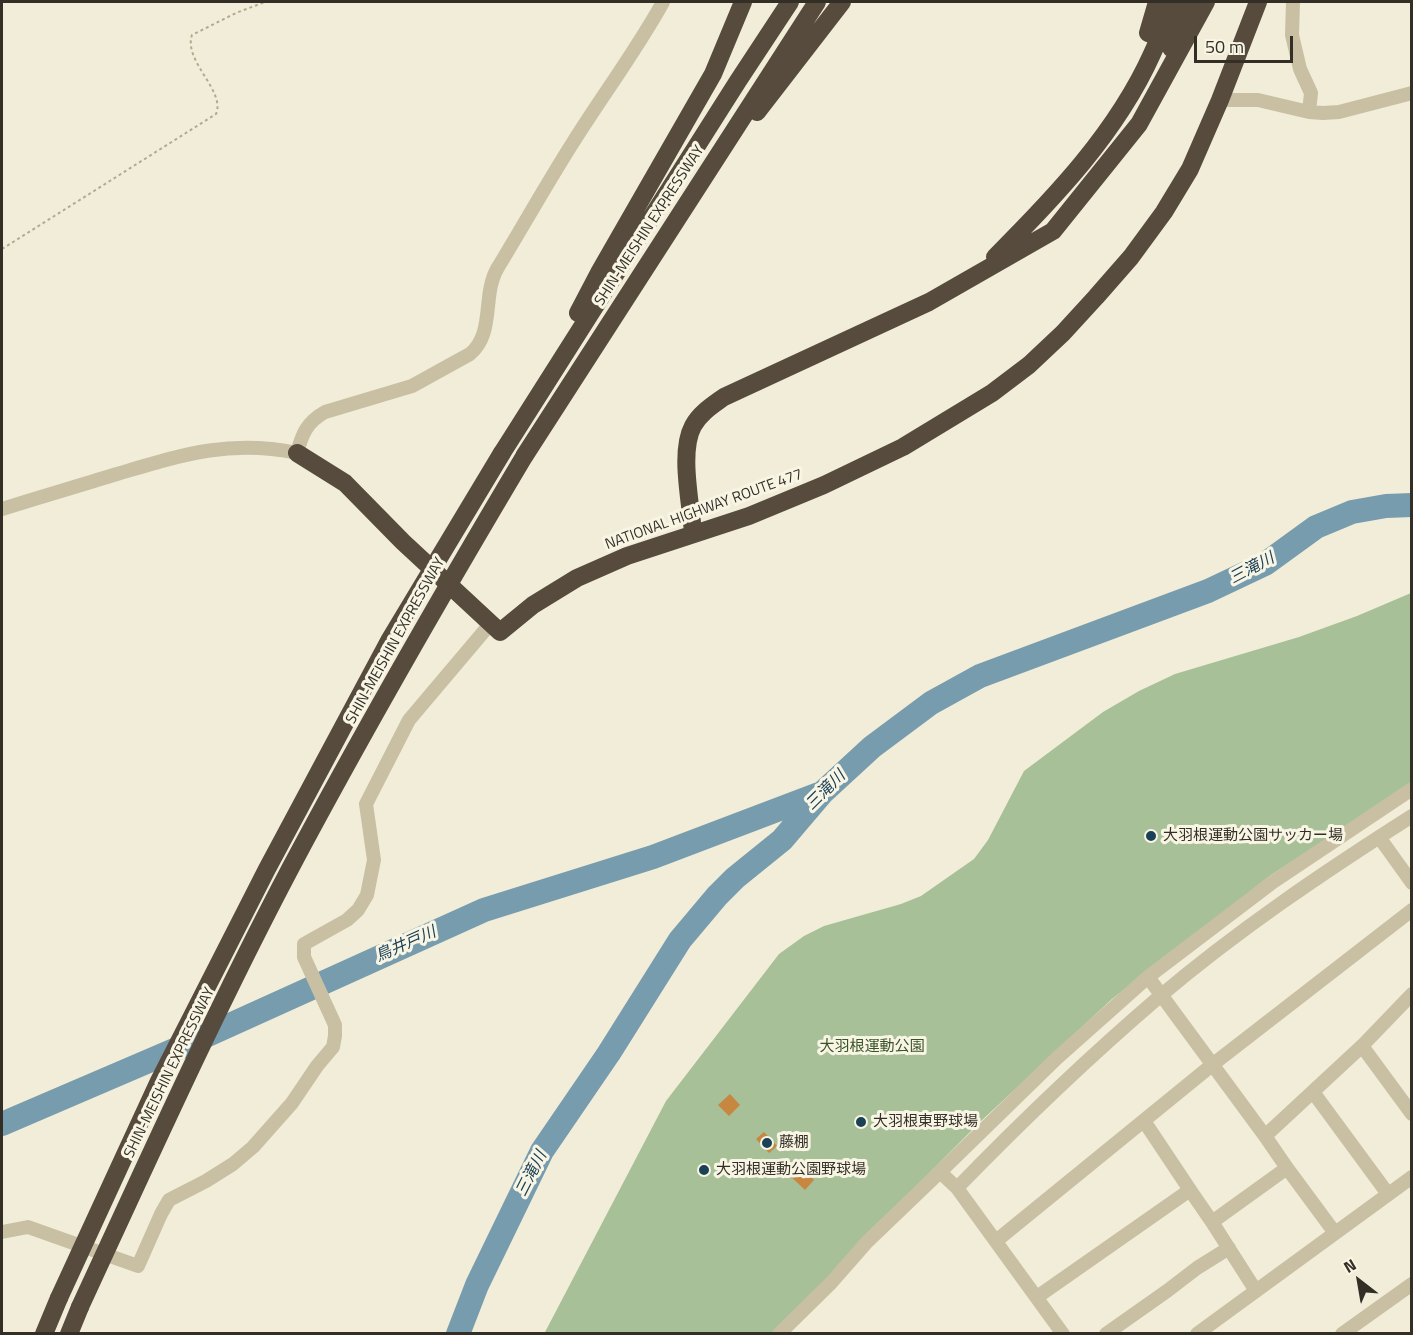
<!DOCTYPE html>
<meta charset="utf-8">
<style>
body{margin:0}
#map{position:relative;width:1413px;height:1335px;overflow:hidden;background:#f1edd8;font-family:"Titillium Web",sans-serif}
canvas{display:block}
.frame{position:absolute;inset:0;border:3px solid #342f26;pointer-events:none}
.north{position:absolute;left:1329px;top:1251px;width:60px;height:60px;-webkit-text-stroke:4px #f9f5e4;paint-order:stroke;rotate:329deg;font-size:16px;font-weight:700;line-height:24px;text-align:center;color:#342f26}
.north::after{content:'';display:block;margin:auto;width:21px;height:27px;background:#342f26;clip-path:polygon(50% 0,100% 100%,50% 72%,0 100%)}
.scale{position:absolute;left:1194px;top:36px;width:99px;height:27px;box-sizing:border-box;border:3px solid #342f26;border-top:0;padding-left:8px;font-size:18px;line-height:21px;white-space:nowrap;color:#342f26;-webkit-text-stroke:4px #f9f5e4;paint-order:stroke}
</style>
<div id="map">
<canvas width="1413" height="1335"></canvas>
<div class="frame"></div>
<div class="north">N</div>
<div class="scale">50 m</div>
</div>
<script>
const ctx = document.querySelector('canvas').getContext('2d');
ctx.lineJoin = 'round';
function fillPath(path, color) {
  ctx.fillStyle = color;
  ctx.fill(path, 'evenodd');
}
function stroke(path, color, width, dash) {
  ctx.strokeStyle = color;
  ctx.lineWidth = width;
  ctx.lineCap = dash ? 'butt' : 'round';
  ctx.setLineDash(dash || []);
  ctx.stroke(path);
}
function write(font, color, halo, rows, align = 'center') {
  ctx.font = font + ' "Titillium Web","Noto Sans JP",sans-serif';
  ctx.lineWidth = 6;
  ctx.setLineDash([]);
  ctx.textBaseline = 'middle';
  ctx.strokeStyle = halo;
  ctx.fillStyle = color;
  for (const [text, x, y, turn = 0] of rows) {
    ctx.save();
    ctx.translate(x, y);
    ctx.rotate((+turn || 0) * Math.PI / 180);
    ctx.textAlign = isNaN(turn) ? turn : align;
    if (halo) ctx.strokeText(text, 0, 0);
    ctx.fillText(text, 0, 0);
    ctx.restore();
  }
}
const green = new Path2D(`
 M 1411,593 L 1411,784 L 1271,875 L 1112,999 L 980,1122 L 839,1264 L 832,1274 L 773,1333 L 544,1334 L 666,1101 L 779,954 L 804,936 L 824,926 L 901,904 L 921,896 L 974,859 L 988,840 L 1024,771 L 1103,712 L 1139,691 L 1175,674 L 1299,637 L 1357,616 Z`);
const river = new Path2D(`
 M 2,1124 L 179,1048 L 484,910 L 653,857 L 819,794
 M 458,1334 L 477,1285 L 542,1151 L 609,1053 L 680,940 L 717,896 L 735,878 L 782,840 L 822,793 L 872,747 L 931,703 L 980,676 L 1208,591 L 1265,564 L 1316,527 L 1352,512 L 1386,506 L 1412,505`);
const building = new Path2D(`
 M 730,1094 L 740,1105 L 729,1116 L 718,1105 Z
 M 764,1132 L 777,1146 L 769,1153 L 756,1139 Z
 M 796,1162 L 814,1180 L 805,1190 L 786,1172 Z`);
const path = new Path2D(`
 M 2,249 L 216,114 C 226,91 183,61 192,35 L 236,13 L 265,2`);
const minor = new Path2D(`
 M 1293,2 L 1292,35 L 1300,69 L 1311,93 L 1309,112
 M 1220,100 L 1258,100 L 1309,112 L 1323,113 L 1339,112 L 1412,93
 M 2,509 C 40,497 78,486 117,474 C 181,455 229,439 297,453 C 302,434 307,422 325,412 L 412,386 L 470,354 C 495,333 482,296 497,269 C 522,228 546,185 572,144 C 602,96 636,51 663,2
 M 1379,837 L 1412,883
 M 1362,1046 L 1412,1114
 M 1313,1092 L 1388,1194
 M 1144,1121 L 1190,1190
 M 1265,1136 L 1148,977 L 1273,882 L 1412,789
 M 1287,1168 L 1335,1233
 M 957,1188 L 940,1172 L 1057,1058 L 1148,977
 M 1212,1222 L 1256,1291
 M 2,1232 L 28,1227 L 138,1266 L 161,1214 L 169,1200 L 206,1181 L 233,1164 L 253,1147 L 292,1103 L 317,1066 L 333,1047 L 335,1036 L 335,1025 L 304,957 L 304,944 L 347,920 L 358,910 L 367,895 L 374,860 L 366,804 L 409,720 L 491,623
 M 996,1241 L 1212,1065 L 1412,910
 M 1037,1297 L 1190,1190 L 1212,1222 L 1287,1168 L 1265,1136 L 1362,1046 L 1412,994
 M 779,1334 L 831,1283 L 867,1242 L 940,1172
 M 1063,1334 L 957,1188 C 1022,1121 1089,1057 1159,997 C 1238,930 1324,872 1412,816
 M 1106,1334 L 1167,1291 L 1197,1268 L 1229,1248
 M 1197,1334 L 1412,1177
 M 1342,1334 L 1412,1284`);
const highway = new Path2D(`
 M 1148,33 L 1157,2
 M 1171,48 L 1188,2
 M 757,112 L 842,2
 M 995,257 C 1055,197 1117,132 1152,54 C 1160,37 1165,19 1172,2
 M 578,313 L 600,271 L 713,74 L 743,2
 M 297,453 L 345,483 L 403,542 L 500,632 L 533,605 L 577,578 L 627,556 L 749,516 L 824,485 L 903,447 L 992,393 L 1029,365 L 1063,333 L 1096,297 L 1131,257 L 1164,212 L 1190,169 L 1220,100 L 1258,2
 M 502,453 L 738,81 L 790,2
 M 525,455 L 817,2
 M 693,533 C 691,503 679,452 693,426 C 700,413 713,405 724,397 L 929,302 L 1053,231 L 1139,124 L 1206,2
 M 44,1334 L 59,1298
 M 69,1334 L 80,1307`);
const highwayBridge = new Path2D(`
 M 59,1298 L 159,1081 L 267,869 L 389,641 L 502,453
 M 80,1307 C 148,1160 215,1011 291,867 C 365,728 444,591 525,455`);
const markers = [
 [1151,836,6,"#1b4156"],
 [861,1122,6,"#1b4156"],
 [767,1143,6,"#1b4156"],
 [704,1170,6,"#1b4156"]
];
const streetNames = [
 ["SHIN-MEISHIN EXPRESSWAY",650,226,-57],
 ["NATIONAL HIGHWAY ROUTE 477",704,510,-20],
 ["SHIN-MEISHIN EXPRESSWAY",396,641,-61],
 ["SHIN-MEISHIN EXPRESSWAY",170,1073,-64]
];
const poiNames = [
 ["大羽根運動公園サッカー場",1163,836],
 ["大羽根東野球場",873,1122],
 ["藤棚",779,1143],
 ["大羽根運動公園野球場",716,1170]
];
const parkNames = [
 ["大羽根運動公園",872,1047]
];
const waterNames = [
 ["三滝川",1252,569,-28],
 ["三滝川",826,791,-45],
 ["鳥井戸川",406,945,-24],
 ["三滝川",532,1174,-63]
];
fillPath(green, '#a7c098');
stroke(river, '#779cae', 24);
fillPath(building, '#c78740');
stroke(path, '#b5aa8e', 2, [3, 3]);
stroke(minor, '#c9c0a4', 14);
stroke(highway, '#564b3d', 18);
stroke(highwayBridge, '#564b3d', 18);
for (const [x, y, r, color] of markers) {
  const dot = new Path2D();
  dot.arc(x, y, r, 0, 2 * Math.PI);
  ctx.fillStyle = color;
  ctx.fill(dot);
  stroke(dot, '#f9f5e4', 2);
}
write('15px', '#342f26', '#f9f5e4', streetNames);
write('15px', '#342f26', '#f9f5e4', poiNames, 'left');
write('15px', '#385329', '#f9f5e4', parkNames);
write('italic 16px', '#1b4156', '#f9f5e4', waterNames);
</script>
